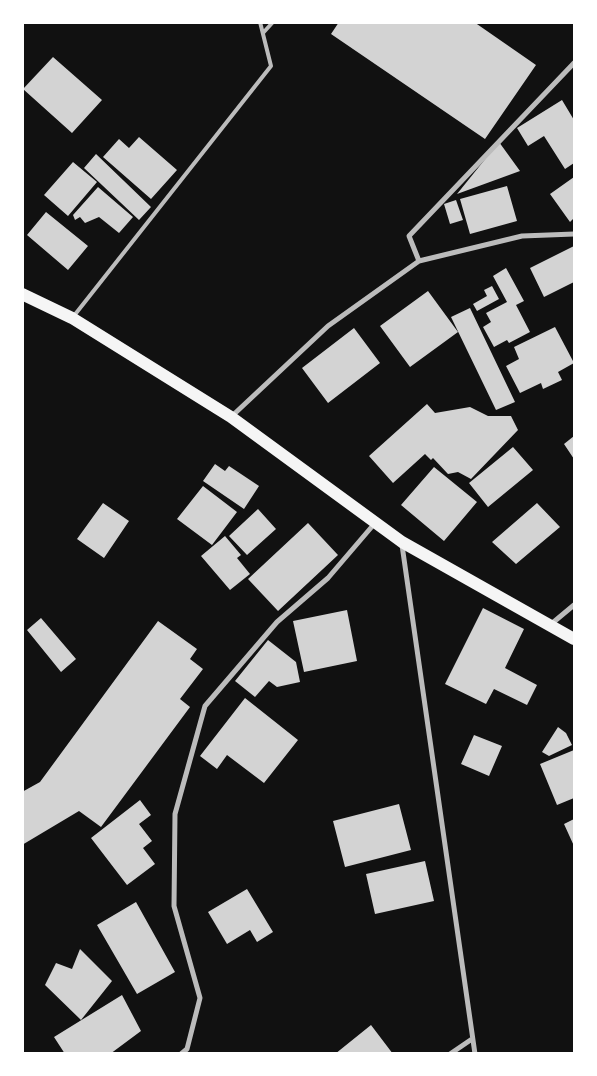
<!DOCTYPE html>
<style>
body{margin:0}
#map{position:relative;width:597px;height:1076px;overflow:hidden;background:#111;font-family:Figtree,sans-serif}
canvas{display:block}
.frame{position:absolute;inset:0;border:24px solid #fff;pointer-events:none}
</style>
<div id="map">
<canvas width="597" height="1076"></canvas>
<div class="frame"></div>
</div>
<script>
const ctx = document.querySelector('canvas').getContext('2d');
ctx.lineJoin = 'round';
function fillPath(path, color) {
  ctx.fillStyle = color;
  ctx.fill(path, 'evenodd');
}
function stroke(path, color, width, dash) {
  ctx.strokeStyle = color;
  ctx.lineWidth = width;
  ctx.lineCap = dash ? 'butt' : 'round';
  ctx.setLineDash(dash || []);
  ctx.stroke(path);
}
const building = new Path2D(`
 M 339,22 L 474,22 L 536,65 L 485,139 L 331,34 Z
 M 53,57 L 102,100 L 72,133 L 23,89 Z
 M 562,100 L 574,120 L 574,163 L 565,169 L 544,136 L 528,146 L 517,128 Z
 M 139,137 L 177,170 L 151,199 L 103,157 L 119,139 L 129,148 Z
 M 499,142 L 520,171 L 457,194 Z
 M 96,154 L 151,207 L 139,220 L 84,168 Z
 M 73,162 L 97,182 L 68,216 L 44,195 Z
 M 574,177 L 574,218 L 570,222 L 550,194 Z
 M 507,186 L 517,221 L 470,234 L 460,199 Z
 M 98,187 L 133,217 L 119,233 L 99,217 L 85,223 L 80,217 L 75,220 L 73,215 Z
 M 456,200 L 463,220 L 450,224 L 444,204 Z
 M 46,212 L 88,246 L 68,270 L 27,235 Z
 M 574,246 L 574,282 L 544,297 L 530,268 Z
 M 506,268 L 524,301 L 516,305 L 530,332 L 509,343 L 507,340 L 494,347 L 483,327 L 491,322 L 486,313 L 507,302 L 493,276 Z
 M 492,286 L 499,299 L 477,311 L 473,304 L 487,296 L 484,290 Z
 M 428,291 L 458,332 L 410,367 L 380,326 Z
 M 470,308 L 515,402 L 496,410 L 451,317 Z
 M 555,327 L 574,363 L 558,372 L 562,380 L 543,389 L 541,383 L 520,393 L 506,366 L 519,359 L 514,347 Z
 M 354,328 L 380,363 L 328,403 L 302,368 Z
 M 427,404 L 435,413 L 470,407 L 488,416 L 511,416 L 518,430 L 471,479 L 458,472 L 448,474 L 433,458 L 431,460 L 425,454 L 393,483 L 369,456 Z
 M 574,436 L 574,459 L 564,444 Z
 M 513,447 L 533,470 L 488,507 L 469,483 Z
 M 215,464 L 225,471 L 229,466 L 259,486 L 244,509 L 203,481 Z
 M 434,467 L 477,502 L 444,541 L 401,505 Z
 M 203,486 L 237,512 L 212,545 L 177,519 Z
 M 103,503 L 129,521 L 104,558 L 77,539 Z
 M 537,503 L 560,527 L 516,564 L 492,542 Z
 M 258,509 L 276,529 L 247,555 L 229,536 Z
 M 308,523 L 338,555 L 278,611 L 248,579 Z
 M 225,536 L 241,555 L 237,558 L 250,574 L 230,590 L 201,556 Z
 M 483,608 L 524,629 L 505,668 L 537,685 L 527,705 L 494,689 L 486,704 L 445,684 Z
 M 347,610 L 357,661 L 304,672 L 293,621 Z
 M 41,618 L 76,659 L 61,672 L 27,630 Z
 M 158,621 L 197,649 L 190,659 L 203,669 L 180,699 L 190,707 L 101,827 L 79,811 L 22,845 L 22,792 L 40,782 Z
 M 268,640 L 296,662 L 300,682 L 277,687 L 269,681 L 255,697 L 235,681 Z
 M 245,698 L 298,740 L 264,783 L 227,755 L 217,769 L 200,756 Z
 M 558,727 L 566,733 L 572,745 L 549,756 L 542,752 Z
 M 474,735 L 502,746 L 489,776 L 461,764 Z
 M 574,750 L 574,798 L 557,805 L 540,764 Z
 M 140,800 L 151,815 L 139,824 L 152,841 L 143,848 L 155,864 L 127,885 L 91,838 Z
 M 399,804 L 411,850 L 345,867 L 333,821 Z
 M 574,819 L 574,846 L 564,824 Z
 M 425,861 L 434,901 L 375,914 L 366,874 Z
 M 247,889 L 273,932 L 257,942 L 250,930 L 227,944 L 208,912 Z
 M 136,902 L 175,972 L 137,994 L 97,925 Z
 M 80,949 L 112,981 L 81,1020 L 45,985 L 56,963 L 72,969 Z
 M 122,995 L 141,1031 L 110,1054 L 65,1054 L 54,1037 Z
 M 371,1025 L 393,1054 L 335,1054 Z`);
const service = new Path2D(`
 M 263,33 L 273,22
 M 73,317 L 271,66 L 260,22`);
const minor = new Path2D(`
 M 419,261 L 409,236 L 574,63
 M 232,416 L 328,326 L 419,261 L 522,236 L 574,234
 M 402,545 L 475,1054
 M 550,625 L 574,605
 M 181,1054 L 187,1049 L 200,998 L 174,906 L 175,814 L 205,706 L 277,622 L 328,578 L 375,523
 M 450,1054 L 472,1039`);
const primary = new Path2D(`
 M 22,294 L 72,318 L 231,417 L 402,542 L 574,639`);
fillPath(building, '#d3d3d3');
stroke(service, '#bcbcbc', 4);
stroke(minor, '#bcbcbc', 5);
stroke(primary, '#f5f5f5', 12);
</script>
